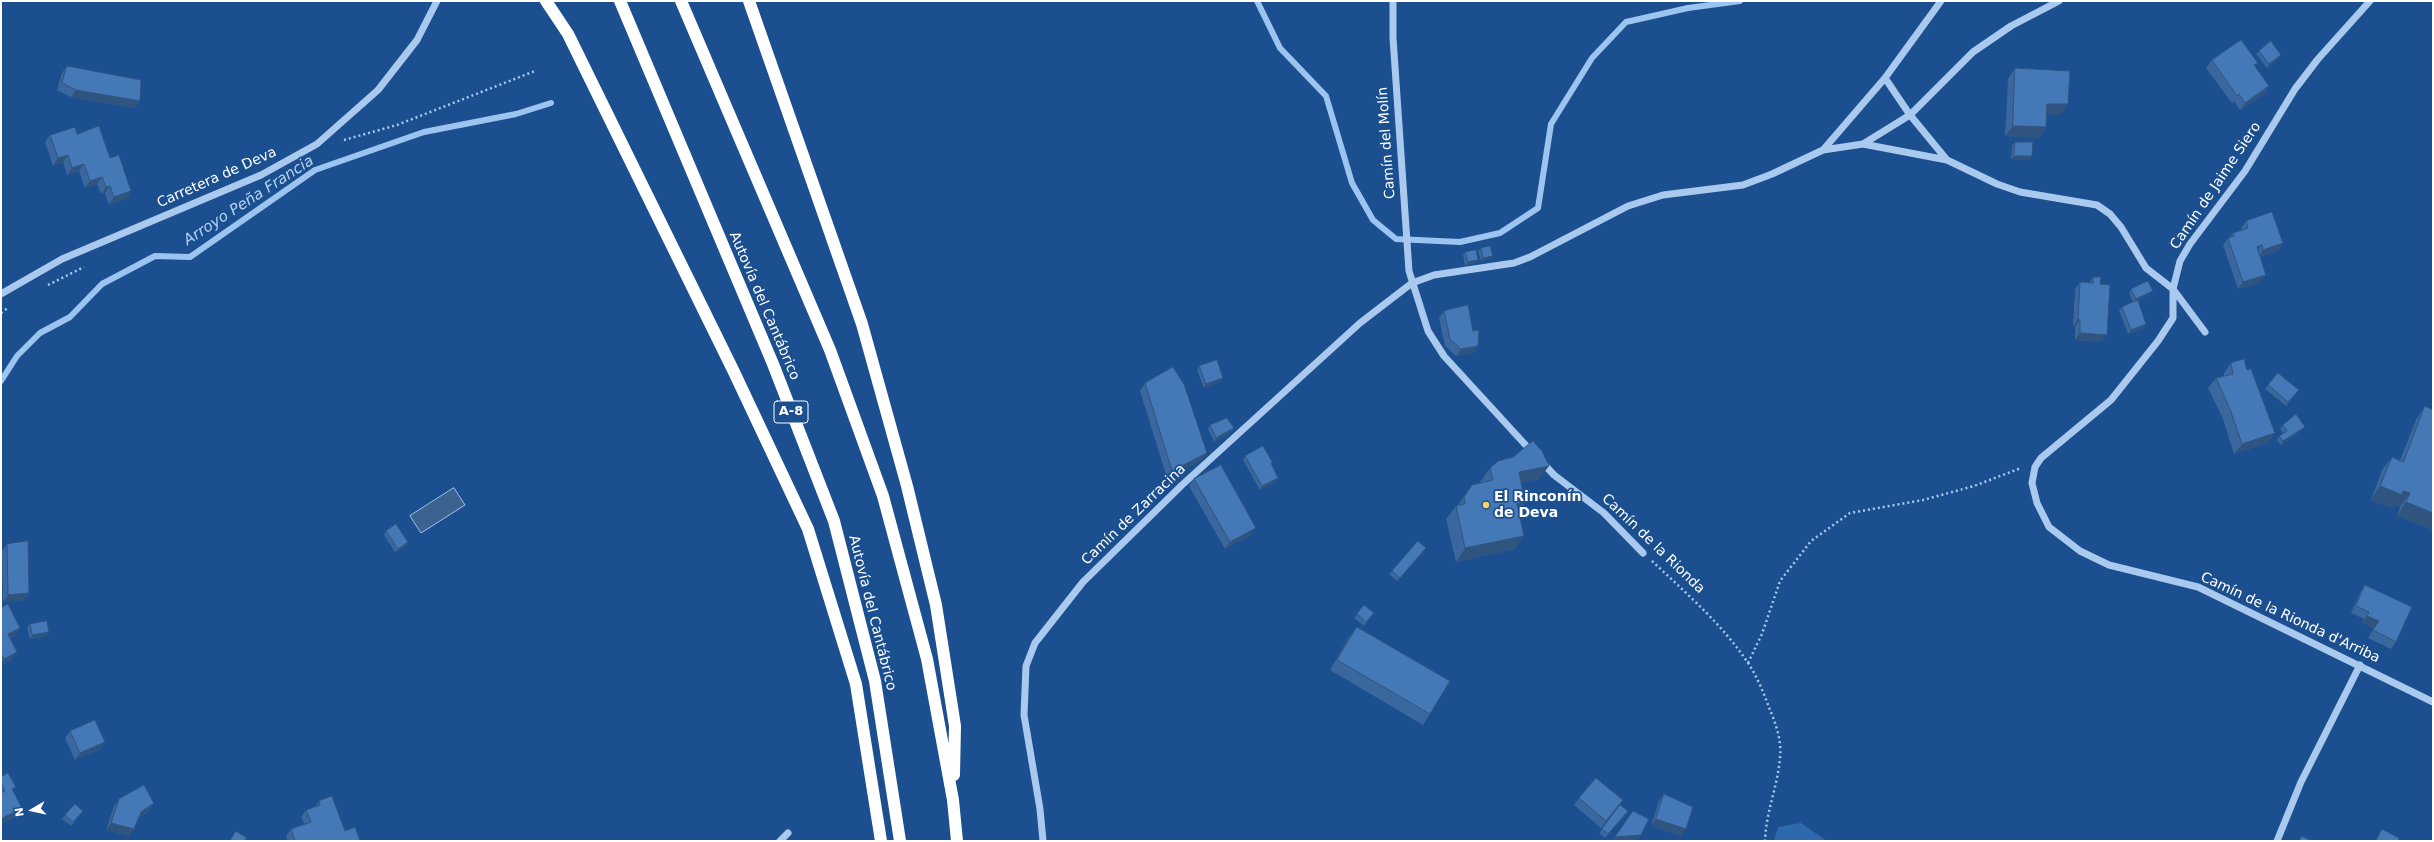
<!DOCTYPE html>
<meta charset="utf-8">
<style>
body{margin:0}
#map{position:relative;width:2434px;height:842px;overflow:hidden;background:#1b4f8f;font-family:"DejaVu Sans",sans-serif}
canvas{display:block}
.frame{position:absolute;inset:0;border:2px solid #fff;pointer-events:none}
.north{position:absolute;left:12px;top:790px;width:40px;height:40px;-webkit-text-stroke:3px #1b4f8f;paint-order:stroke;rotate:261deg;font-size:11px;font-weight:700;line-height:16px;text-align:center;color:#fff}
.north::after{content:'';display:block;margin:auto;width:14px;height:18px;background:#fff;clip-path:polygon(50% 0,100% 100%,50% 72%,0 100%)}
</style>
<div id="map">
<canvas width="2434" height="842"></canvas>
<div class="frame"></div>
<div class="north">N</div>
</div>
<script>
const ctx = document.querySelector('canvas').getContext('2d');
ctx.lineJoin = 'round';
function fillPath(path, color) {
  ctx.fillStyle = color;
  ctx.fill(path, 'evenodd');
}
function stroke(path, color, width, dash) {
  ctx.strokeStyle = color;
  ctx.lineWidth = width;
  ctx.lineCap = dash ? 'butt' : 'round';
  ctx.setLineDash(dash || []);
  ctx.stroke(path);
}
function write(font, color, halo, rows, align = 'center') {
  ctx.font = font + ' "DejaVu Sans",sans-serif';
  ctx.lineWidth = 3.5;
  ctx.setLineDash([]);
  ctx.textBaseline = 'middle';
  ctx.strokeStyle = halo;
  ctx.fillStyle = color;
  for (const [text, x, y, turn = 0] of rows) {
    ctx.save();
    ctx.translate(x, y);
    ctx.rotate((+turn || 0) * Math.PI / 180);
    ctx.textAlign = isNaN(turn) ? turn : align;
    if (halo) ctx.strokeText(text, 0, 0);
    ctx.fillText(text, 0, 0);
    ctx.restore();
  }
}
const green = new Path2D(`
 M 1801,823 L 1827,841 L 1774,841 L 1778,827 Z`);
const water = new Path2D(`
 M 454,488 L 465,505 L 421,533 L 410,516 Z`);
const stream = new Path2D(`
 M 1257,1 L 1280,48 L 1326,96 L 1352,183 L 1373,220 L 1396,239 L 1460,242 L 1500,233 L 1538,208 L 1551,124 L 1592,58 L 1626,22 L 1688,8 L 1740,1
 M 1,381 L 17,356 L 40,333 L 70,317 L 102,284 L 155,256 L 190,257 L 315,170 L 424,132 L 516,114 L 551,103`);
const path = new Path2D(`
 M 344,140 L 397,125 L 535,71
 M 48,285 L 84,267
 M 1,313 L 9,307
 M 1652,561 C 1686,593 1723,625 1748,663 C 1758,678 1764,694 1770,710 C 1776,724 1782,742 1780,757 C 1778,786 1766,811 1765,841
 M 1748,663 L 1762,634 L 1780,581 L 1811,541 L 1850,513 L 1923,500 L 1974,486 L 2021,468`);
const minor = new Path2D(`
 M 1393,1 L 1393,38 L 1409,271 L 1428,331 L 1444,356 L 1532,452
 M 2370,1 L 2318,59 L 2295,89 L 2245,171 L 2190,244 L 2180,261 L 2173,289 L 2173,318 L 2158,341 L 2111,400 L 2041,458 L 2035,467 L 2032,483 L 2037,503 L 2049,527 L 2080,551 L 2109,565 L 2198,587 L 2433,702
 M 1885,78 L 1910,115 L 1947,160
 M 1863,144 L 1947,160 L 1997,184 L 2020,192 L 2097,205 L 2110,214 L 2121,227 L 2146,268 L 2173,289 L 2205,332
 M 1823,150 L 1885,78 L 1941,1
 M 1,294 L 62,259 L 261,175 L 317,144 L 378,90 L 417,40 L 437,1
 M 1541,461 L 1554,475 L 1604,513 L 1643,553
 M 780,841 L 788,833
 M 1043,841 L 1040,809 L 1024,715 L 1026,666 L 1035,643 L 1083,582 L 1182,485 L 1360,323 L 1412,283 L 1434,275 L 1514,263 L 1530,257 L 1628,206 L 1663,195 L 1743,185 L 1772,174 L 1823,150 L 1863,144 L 1910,115 L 1973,52 L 2011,26 L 2059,1
 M 2277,841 L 2301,782 L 2360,665`);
const highway = new Path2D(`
 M 546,1 L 568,34 L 734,372 L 808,529 L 856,684 L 881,841
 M 620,1 L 773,364 L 834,521 L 875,681 L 900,841
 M 681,1 L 830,350 L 883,496 L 927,659 L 953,800 L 957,841
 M 749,1 L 862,324 L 907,486 L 936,605 L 955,726 L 954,775`);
const wall = new Path2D(`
 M 2259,51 L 2279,58 L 2267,68 L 2256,54 Z
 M 2212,60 L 2258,63 L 2255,66 L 2269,86 L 2264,94 L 2240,110 L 2234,101 L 2232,103 L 2206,68 Z
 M 67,66 L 140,101 L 134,108 L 71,97 L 57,90 L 62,73 Z
 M 2015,68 L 2061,115 L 2047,114 L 2046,127 L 2039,138 L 2005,136 L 2008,79 Z
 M 77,134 L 110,158 L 131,191 L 126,199 L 109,205 L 105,193 L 101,194 L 97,184 L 85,188 L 79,171 L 67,175 L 63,162 L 53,166 L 45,142 L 50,135 Z
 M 2015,142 L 2030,160 L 2011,159 L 2012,145 Z
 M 2246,221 L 2283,243 L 2278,251 L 2260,257 L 2261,282 L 2238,289 L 2223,245 L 2228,238 L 2230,237 L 2233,233 L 2242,230 L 2241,228 Z
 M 1481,248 L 1490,259 L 1481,261 L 1478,251 Z
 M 1465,252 L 1478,260 L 1476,263 L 1465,266 L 1463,255 Z
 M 2093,277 L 2100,284 L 2102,342 L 2075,340 L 2075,327 L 2073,326 L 2075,289 L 2080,282 L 2089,283 Z
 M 2131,289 L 2150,294 L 2137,301 L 2144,328 L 2128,334 L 2119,310 L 2122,307 L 2133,302 L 2129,293 Z
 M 1444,311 L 1473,331 L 1478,346 L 1473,353 L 1456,356 L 1445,346 L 1439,318 Z
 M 2231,363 L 2247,370 L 2275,433 L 2268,443 L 2234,454 L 2223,419 L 2208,388 L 2216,378 L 2224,376 L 2224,373 Z
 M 1199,366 L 1221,381 L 1204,388 L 1197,370 Z
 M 1145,383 L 1202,460 L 1167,478 L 1140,391 Z
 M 2268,385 L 2299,390 L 2286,406 L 2265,389 Z
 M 2425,406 L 2433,530 L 2397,516 L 2400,507 L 2395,505 L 2392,508 L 2371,500 L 2382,470 L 2392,457 L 2400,460 L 2416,420 Z
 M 1210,425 L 1234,428 L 1231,432 L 1214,442 L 1208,429 Z
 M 2283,425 L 2302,430 L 2281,445 L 2277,440 L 2279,436 L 2283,433 L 2280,429 Z
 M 1245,456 L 1278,478 L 1276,482 L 1260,490 L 1243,460 Z
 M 1490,468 L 1539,479 L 1521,483 L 1525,502 L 1519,511 L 1515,549 L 1456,562 L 1446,519 L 1456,506 L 1458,505 L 1472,485 L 1481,483 L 1480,482 Z
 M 1194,479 L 1256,528 L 1251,535 L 1225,549 L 1189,486 Z
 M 386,531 L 408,542 L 406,546 L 395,552 L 384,535 Z
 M 7,544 L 24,600 L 3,602 L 2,551 Z
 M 1426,548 L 1397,581 L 1389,574 L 1392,571 Z
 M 2365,585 L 2396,642 L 2391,649 L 2368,638 L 2374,628 L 2362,623 L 2364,619 L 2351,613 L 2360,593 Z
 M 1364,605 L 1374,613 L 1364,626 L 1354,618 Z
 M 1,608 L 15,636 L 10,638 L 12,660 L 1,665 Z
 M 30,624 L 49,632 L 46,636 L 30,639 L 27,628 Z
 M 1357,627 L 1430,714 L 1423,725 L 1330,670 L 1349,637 Z
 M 70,731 L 100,749 L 75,760 L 65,738 Z
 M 1,777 L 13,791 L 22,808 L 17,816 L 1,824 Z
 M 1664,794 L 1681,836 L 1651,826 L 1659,801 Z
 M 1579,798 L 1620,805 L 1626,815 L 1605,838 L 1599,833 L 1616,811 L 1601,828 L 1574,805 Z
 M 119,799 L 149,811 L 139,817 L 129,836 L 106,830 L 114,806 Z
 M 319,801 L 345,831 L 360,841 L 288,841 L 286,836 L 291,829 L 304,824 L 301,817 L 306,810 L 315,807 Z
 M 83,811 L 71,826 L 62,819 L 65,815 Z`);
const shadedWall = new Path2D(`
 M 2281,55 L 2279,58 L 2267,68 L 2269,64 Z
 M 2269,86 L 2264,94 L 2240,110 L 2245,103 Z
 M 76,90 L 140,101 L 134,108 L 71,97 Z
 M 2047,104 L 2068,104 L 2061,115 L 2040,114 Z
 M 2013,126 L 2046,127 L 2039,138 L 2005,136 Z
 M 68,155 L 63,162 L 53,166 L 58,158 Z
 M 2014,156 L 2032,156 L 2030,160 L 2011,159 Z
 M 84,164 L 79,171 L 67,175 L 72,168 Z
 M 102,177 L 97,184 L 85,188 L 90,181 Z
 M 110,186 L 105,193 L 101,194 L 106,187 Z
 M 131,191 L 126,199 L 109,205 L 114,197 Z
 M 2283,243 L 2278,251 L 2258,258 L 2263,250 Z
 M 2262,245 L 2256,252 L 2257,247 Z
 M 1493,256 L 1490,259 L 1481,261 L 1483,258 Z
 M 1478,260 L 1476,263 L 1465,266 L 1468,262 Z
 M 2266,275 L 2261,282 L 2238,289 L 2243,282 Z
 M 2153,291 L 2150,294 L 2134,303 L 2136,299 Z
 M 2078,319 L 2080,320 L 2075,327 L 2073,326 Z
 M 2146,324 L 2144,328 L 2128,334 L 2131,330 Z
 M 2080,333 L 2107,335 L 2102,342 L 2075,340 Z
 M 1478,346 L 1473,353 L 1456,356 L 1461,349 Z
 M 1223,378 L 1221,381 L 1204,388 L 1206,384 Z
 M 2305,427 L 2302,430 L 2281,445 L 2283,441 Z
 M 1234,428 L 1231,432 L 1214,442 L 1216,438 Z
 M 2275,433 L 2268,443 L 2234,454 L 2242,444 Z
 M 1207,453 L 1202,460 L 1167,478 L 1172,471 Z
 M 1549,466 L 1539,479 L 1509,486 L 1519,472 Z
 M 1278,478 L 1276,482 L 1260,490 L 1262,486 Z
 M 2380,486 L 2403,491 L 2410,493 L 2400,507 L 2395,505 L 2392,508 L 2371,500 Z
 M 1525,502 L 1516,516 L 1517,504 Z
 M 2406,502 L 2433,513 L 2433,530 L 2397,516 Z
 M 1256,528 L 1251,535 L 1225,549 L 1230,542 Z
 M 1524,536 L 1515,549 L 1456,562 L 1465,548 Z
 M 408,542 L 406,546 L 395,552 L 398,549 Z
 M 1426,548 L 1424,552 L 1397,581 L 1400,578 Z
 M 29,593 L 24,600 L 3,602 L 8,595 Z
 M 2367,616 L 2379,621 L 2374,628 L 2362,623 Z
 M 20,628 L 15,636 L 3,642 L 8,634 Z
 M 49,632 L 46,636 L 30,639 L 32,635 Z
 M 17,652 L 12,660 L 1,665 L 1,663 L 4,659 Z
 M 105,742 L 100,749 L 75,760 L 80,753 Z
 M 1623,800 L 1618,808 L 1601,828 L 1606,821 Z
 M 154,803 L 149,811 L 136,819 L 141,812 Z
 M 22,808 L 17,816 L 1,824 L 1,819 Z
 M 1628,811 L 1626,815 L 1605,838 L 1608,834 Z
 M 1656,819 L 1686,829 L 1681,836 L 1651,826 Z
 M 111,823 L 134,829 L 129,836 L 106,830 Z
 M 1641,835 L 1637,841 L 1612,841 L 1615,837 Z`);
const building = new Path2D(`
 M 2241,40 L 2258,63 L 2254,65 L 2269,86 L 2245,103 L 2239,94 L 2237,96 L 2212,60 Z
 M 2271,41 L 2281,55 L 2269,64 L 2259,51 Z
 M 67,66 L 141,80 L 140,101 L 76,90 L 62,83 Z
 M 2015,68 L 2070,71 L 2068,104 L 2047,104 L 2046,127 L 2013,126 Z
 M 99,126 L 110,158 L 119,155 L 131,191 L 114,197 L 110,186 L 106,187 L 102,177 L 90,181 L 84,164 L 72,168 L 68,155 L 58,158 L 50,135 L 75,127 L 77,134 Z
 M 2015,142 L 2033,142 L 2032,156 L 2014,156 Z
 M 2272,212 L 2283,243 L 2263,250 L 2262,245 L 2257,247 L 2266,275 L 2243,282 L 2228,238 L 2234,236 L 2233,233 L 2248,228 L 2246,221 Z
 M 1490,246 L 1493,256 L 1483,258 L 1481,248 Z
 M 1476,250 L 1478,260 L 1468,262 L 1465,252 Z
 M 2093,277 L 2101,277 L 2100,284 L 2110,285 L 2107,335 L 2080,333 L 2080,320 L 2078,319 L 2080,282 L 2093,283 Z
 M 2148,281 L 2153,291 L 2136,299 L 2131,289 Z
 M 2138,300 L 2146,324 L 2131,330 L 2122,307 Z
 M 1468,305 L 1473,331 L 1479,330 L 1478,346 L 1461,349 L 1450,339 L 1444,311 Z
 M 2244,359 L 2247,370 L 2251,369 L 2275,433 L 2242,444 L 2230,409 L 2216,378 L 2233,374 L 2231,363 Z
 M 1217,360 L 1223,378 L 1206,384 L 1199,366 Z
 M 1173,367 L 1184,384 L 1207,453 L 1172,471 L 1145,383 Z
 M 2278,373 L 2299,390 L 2288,402 L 2268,385 Z
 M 2425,406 L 2433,410 L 2433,513 L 2406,502 L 2410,493 L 2403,491 L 2402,495 L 2380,486 L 2392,457 L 2403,462 Z
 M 2296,414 L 2305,427 L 2283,441 L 2279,436 L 2287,431 L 2283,425 Z
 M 1227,418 L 1234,428 L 1216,438 L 1210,425 Z
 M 1533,441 L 1542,451 L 1549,466 L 1519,472 L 1525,502 L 1517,504 L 1524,536 L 1465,548 L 1456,506 L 1465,504 L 1464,497 L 1472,485 L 1493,480 L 1490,468 L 1498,461 L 1513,457 Z
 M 1263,446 L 1273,463 L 1271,463 L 1278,478 L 1262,486 L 1245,456 Z
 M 1221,465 L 1256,528 L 1230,542 L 1194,479 Z
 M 396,524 L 408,542 L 398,549 L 386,531 Z
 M 28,541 L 29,593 L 8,595 L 7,544 Z
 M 1418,541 L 1426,548 L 1400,578 L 1392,571 Z
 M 2365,585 L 2412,607 L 2396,642 L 2373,630 L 2379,621 L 2367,616 L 2369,612 L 2356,606 Z
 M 8,604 L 20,628 L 8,634 L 17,652 L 4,659 L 1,654 L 1,608 Z
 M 1364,605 L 1374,613 L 1366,622 L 1357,614 Z
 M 47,621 L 49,632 L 32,635 L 30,624 Z
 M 1357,627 L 1450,681 L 1430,714 L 1337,660 Z
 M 95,720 L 105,742 L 80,753 L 70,731 Z
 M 8,773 L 16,787 L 12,789 L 22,808 L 1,819 L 1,793 L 5,791 L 1,783 L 1,777 Z
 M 1596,778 L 1623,800 L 1606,821 L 1579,798 Z
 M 144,785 L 154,803 L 141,812 L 134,829 L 111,823 L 119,799 Z
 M 1664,794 L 1693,807 L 1686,829 L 1656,819 Z
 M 332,796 L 345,831 L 355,827 L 360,841 L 295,841 L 291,829 L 311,822 L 306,810 L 320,805 L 319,801 Z
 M 75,804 L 83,811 L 73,822 L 65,815 Z
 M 1620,805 L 1628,811 L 1608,834 L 1602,829 Z
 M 1633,811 L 1649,819 L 1641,835 L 1615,837 Z
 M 2382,829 L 2399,838 L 2398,841 L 2376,841 Z
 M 236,831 L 247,838 L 244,841 L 230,841 Z
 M 2302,836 L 2312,841 L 2299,841 Z`);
const markers = [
 [1486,505,4,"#ffd166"]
];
const shields = [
 [791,412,34]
];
const shieldNames = [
 ["A-8",791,412]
];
const streetNames = [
 ["Camín del Molín",1387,143,-94],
 ["Carretera de Deva",217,178,-24],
 ["Camín de Jaime Siero",2216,186,-56],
 ["Autovía del Cantábrico",764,306,67],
 ["Camín de Zarracina",1134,515,-44],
 ["Camín de la Rionda",1653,544,44],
 ["Autovía del Cantábrico",872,613,76],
 ["Camín de la Rionda d'Arriba",2290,618,25]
];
const poiNames = [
 ["El Rinconín",1494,497],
 ["de Deva",1494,513]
];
const waterNames = [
 ["Arroyo Peña Francia",249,201,-33]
];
fillPath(green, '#2e69ad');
fillPath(water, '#3c6290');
stroke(water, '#9cc4f0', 1);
stroke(stream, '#9cc4f0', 6);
stroke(path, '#a9c9ee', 2.5, [2, 3]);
stroke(minor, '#a9c9ee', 7);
stroke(highway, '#fff', 12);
fillPath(wall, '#3a679d');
fillPath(shadedWall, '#305480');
fillPath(building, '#4478b7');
stroke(building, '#305480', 1);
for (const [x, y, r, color] of markers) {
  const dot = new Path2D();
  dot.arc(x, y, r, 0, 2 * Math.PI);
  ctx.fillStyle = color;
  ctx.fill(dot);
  stroke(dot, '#1b4f8f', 1.5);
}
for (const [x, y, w] of shields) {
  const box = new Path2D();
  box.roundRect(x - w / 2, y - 11, w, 22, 3);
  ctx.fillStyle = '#1b4f8f';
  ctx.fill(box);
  stroke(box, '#fff', 1);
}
write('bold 13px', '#fff', null, shieldNames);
write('14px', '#fff', '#1b4f8f', streetNames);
write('bold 14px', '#fff', '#1b4f8f', poiNames, 'left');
write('italic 15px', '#b5d3f5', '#1b4f8f', waterNames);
</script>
